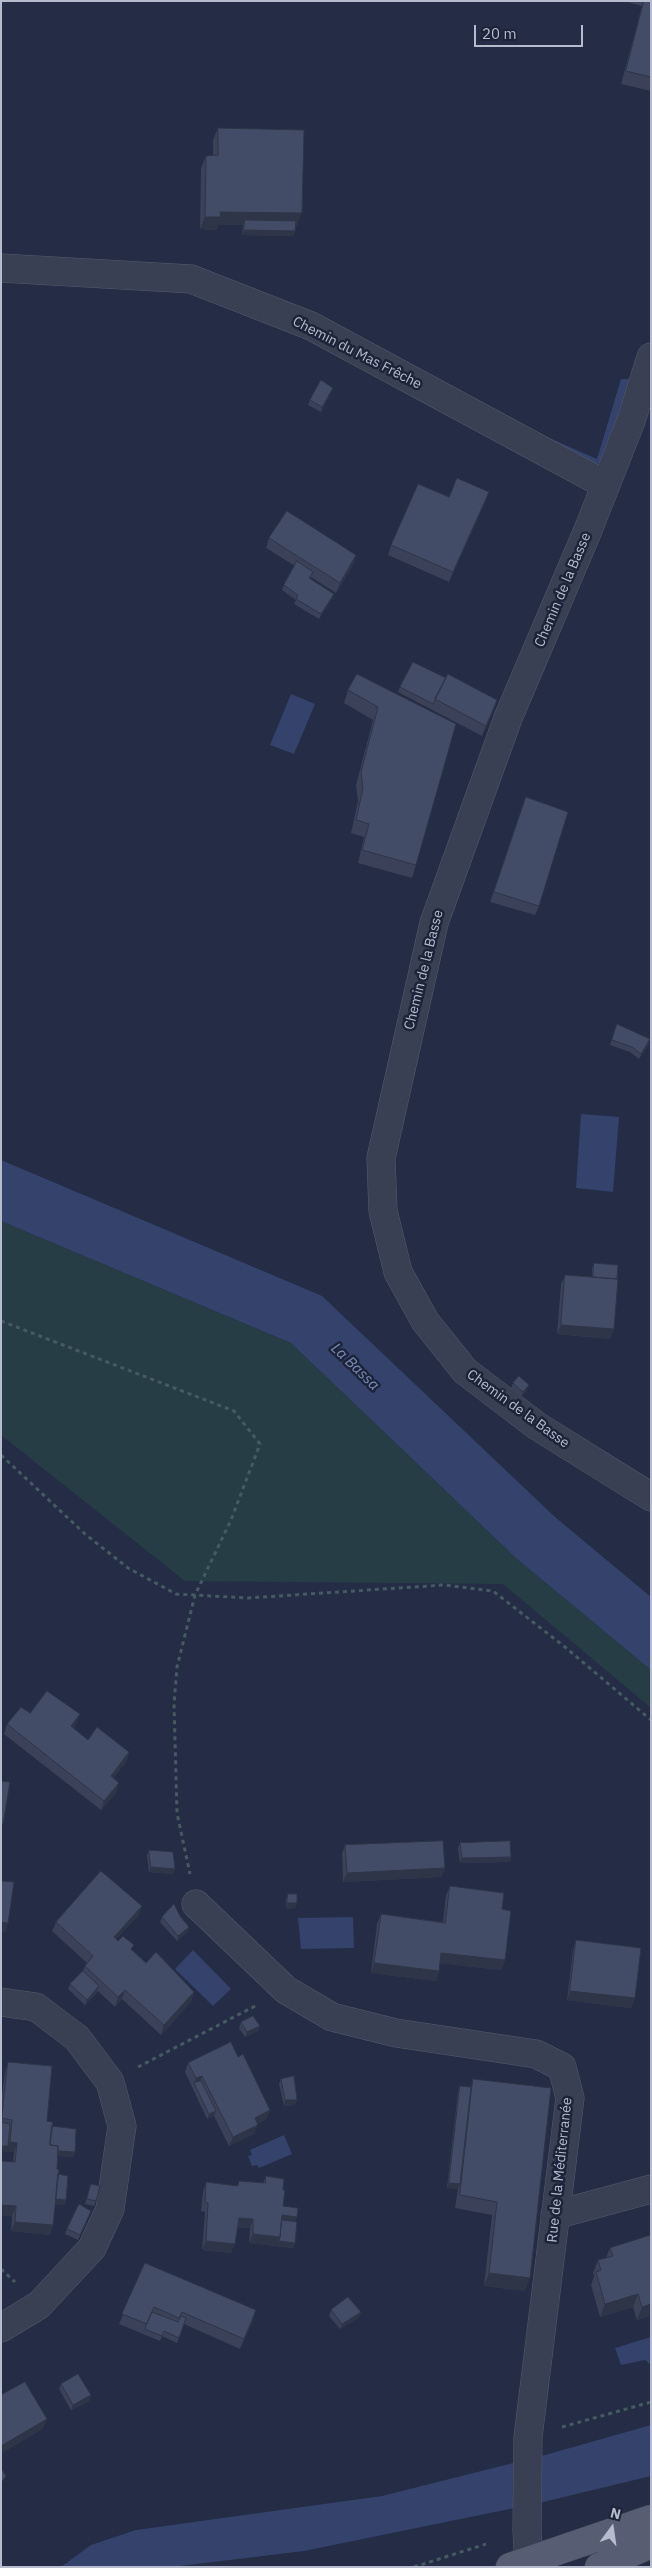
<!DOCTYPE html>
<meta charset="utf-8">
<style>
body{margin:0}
#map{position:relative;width:652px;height:2568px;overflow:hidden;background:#242d45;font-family:"IBM Plex Sans",sans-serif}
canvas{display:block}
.frame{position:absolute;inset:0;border:2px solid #b6bbce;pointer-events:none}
.north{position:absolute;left:587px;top:2503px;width:50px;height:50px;-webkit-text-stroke:4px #1d243a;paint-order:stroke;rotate:14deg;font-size:14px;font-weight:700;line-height:20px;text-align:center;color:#b6bbce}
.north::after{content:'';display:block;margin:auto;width:18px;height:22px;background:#b6bbce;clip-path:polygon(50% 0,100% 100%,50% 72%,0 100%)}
.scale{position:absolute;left:474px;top:25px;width:109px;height:22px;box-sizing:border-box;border:2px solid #b6bbce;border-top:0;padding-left:6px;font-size:15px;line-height:18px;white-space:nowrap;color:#b6bbce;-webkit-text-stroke:4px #1d243a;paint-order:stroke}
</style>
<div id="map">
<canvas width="652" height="2568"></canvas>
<div class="frame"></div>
<div class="north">N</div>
<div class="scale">20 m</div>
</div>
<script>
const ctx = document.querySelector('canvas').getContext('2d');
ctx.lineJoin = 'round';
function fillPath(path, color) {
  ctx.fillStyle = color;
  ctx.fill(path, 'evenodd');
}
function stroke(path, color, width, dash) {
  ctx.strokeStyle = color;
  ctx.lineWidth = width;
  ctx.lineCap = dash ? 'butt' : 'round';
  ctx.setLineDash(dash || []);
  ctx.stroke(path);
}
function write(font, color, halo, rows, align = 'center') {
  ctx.font = font + ' "IBM Plex Sans",sans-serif';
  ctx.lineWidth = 5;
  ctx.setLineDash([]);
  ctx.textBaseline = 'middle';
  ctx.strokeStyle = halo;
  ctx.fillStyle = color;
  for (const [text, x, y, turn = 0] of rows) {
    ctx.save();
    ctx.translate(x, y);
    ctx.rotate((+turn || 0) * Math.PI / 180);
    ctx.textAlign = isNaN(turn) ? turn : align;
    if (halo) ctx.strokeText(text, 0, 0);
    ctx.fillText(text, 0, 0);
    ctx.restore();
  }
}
const green = new Path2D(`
 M 1,1221 L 291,1343 L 517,1559 L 651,1670 L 651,1708 L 503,1584 L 185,1581 L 1,1435 Z`);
const water = new Path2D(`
 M 621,379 L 633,379 L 603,463 L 595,464 L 487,411 L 597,459 Z
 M 291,694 L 315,704 L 294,754 L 270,745 Z
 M 581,1114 L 619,1117 L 613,1192 L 576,1188 Z
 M 1,1160 L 322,1296 L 555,1517 L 651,1597 L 651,1670 L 517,1559 L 291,1343 L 1,1221 Z
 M 353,1917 L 354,1948 L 301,1949 L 298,1918 Z
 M 193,1950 L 231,1989 L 213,2006 L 175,1969 Z
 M 284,2135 L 292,2154 L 259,2168 L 257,2165 L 252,2166 L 248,2156 L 252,2155 L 250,2150 Z
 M 651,2337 L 651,2365 L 645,2360 L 621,2365 L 615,2348 Z
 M 651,2425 L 651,2476 L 539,2503 L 304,2551 L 172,2567 L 61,2567 L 91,2545 L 136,2530 L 382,2496 L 545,2455 Z`);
const path = new Path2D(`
 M 1,1321 L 234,1411 L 260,1444 L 231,1520 L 195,1595 L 177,1667 L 174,1704 L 177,1813 L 190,1874
 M 1,1455 L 85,1534 L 128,1568 L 176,1594 L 248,1598 L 444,1585 L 493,1591 L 565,1647 L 651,1720
 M 138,2067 L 257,2005
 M 1,2269 L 15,2282
 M 562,2427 L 651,2402
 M 414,2567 L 486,2544`);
const minor = new Path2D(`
 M 1,268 L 191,279 L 311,326 L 606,485
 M 651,357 L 631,421 L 588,530 L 508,718 L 434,923 L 381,1158 L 383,1211 L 398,1272 L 425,1321 L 465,1371 L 537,1426 L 651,1497
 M 196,1904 L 286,1990 L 332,2017 L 396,2033 L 536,2054 L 562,2067 L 570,2098 L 528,2437 L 527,2531 L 529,2567
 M 1,2002 L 36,2007 L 77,2038 L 110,2082 L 122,2126 L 110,2209 L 92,2248 L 39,2305 L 1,2328
 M 555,2215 L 651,2189`);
const major = new Path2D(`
 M 510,2567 L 651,2519
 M 599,2567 L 651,2544`);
const wall = new Path2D(`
 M 624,1 L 651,1 L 651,91 L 621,84 L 642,6 Z
 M 218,128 L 297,226 L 296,226 L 295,231 L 293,236 L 242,235 L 243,225 L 218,225 L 216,230 L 200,229 L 201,168 L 206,156 L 213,155 L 213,140 Z
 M 331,393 L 321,412 L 308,405 L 310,400 Z
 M 485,502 L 449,582 L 388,555 L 391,545 Z
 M 269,538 L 356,555 L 353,565 L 336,593 L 311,577 L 310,579 L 334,594 L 332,599 L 319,619 L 294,604 L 296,600 L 282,590 L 284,585 L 295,566 L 266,548 Z
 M 446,678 L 497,700 L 482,736 L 398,692 L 400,687 Z
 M 348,690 L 456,724 L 416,865 L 412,878 L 358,863 L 364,837 L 351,833 L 358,801 L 356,785 L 373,720 L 344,703 Z
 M 526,797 L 539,906 L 535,915 L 490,902 Z
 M 617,1024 L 649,1044 L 639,1059 L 630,1052 L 610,1045 Z
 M 594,1263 L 617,1279 L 610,1339 L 557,1334 L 561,1284 L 565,1275 L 592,1277 L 592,1268 Z
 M 513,1383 L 527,1390 L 521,1397 L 511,1388 Z
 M 30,1713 L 76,1724 L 73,1728 L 88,1740 L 129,1752 L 126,1762 L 113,1778 L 116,1793 L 101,1810 L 4,1734 L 7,1724 Z
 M 460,1843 L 511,1857 L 510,1862 L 460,1863 L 458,1848 Z
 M 345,1845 L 445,1868 L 441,1877 L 343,1882 L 342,1854 Z
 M 149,1850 L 173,1874 L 149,1872 L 147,1855 Z
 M 450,1886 L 502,1909 L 505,1960 L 501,1970 L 440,1963 L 439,1971 L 436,1981 L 371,1973 L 377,1924 L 381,1914 L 443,1922 L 446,1895 Z
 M 288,1894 L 297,1903 L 295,1908 L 286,1909 L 286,1899 Z
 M 142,1906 L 138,1916 L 116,1939 L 118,1941 L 132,1950 L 146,1963 L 194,1992 L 191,2002 L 161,2035 L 122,1999 L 115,2007 L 98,1991 L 85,2005 L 68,1989 L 70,1984 L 83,1971 L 85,1966 L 87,1963 L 52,1931 L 56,1922 Z
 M 180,1916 L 189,1927 L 187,1932 L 177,1941 L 160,1922 L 162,1917 Z
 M 576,1940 L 635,1998 L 631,2008 L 567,2000 L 573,1950 Z
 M 241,2022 L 260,2026 L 258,2031 L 245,2037 L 239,2028 Z
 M 238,2057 L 270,2110 L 266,2119 L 258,2124 L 254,2134 L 229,2146 L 214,2116 L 207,2119 L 185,2072 L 188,2063 Z
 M 8,2062 L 47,2121 L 75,2152 L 73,2157 L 58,2156 L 57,2169 L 66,2200 L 64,2205 L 55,2204 L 53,2225 L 50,2235 L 11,2231 L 12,2216 L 1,2215 L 1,2161 L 13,2162 L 14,2152 L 1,2151 L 1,2103 L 5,2072 Z
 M 281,2079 L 295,2105 L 284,2106 L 279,2084 Z
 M 473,2079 L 525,2291 L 484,2286 L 492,2215 L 455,2208 L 458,2189 L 447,2188 L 458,2091 L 460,2086 L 471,2087 Z
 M 266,2176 L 283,2190 L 283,2206 L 296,2221 L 295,2243 L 293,2248 L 249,2243 L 250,2228 L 237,2228 L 231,2253 L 202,2250 L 205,2212 L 201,2211 L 203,2192 L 206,2182 L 237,2186 L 239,2181 L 263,2183 Z
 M 91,2184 L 96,2201 L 94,2206 L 85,2204 Z
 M 91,2211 L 78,2240 L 65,2234 L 67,2229 Z
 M 610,2248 L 651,2316 L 637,2320 L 633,2307 L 600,2317 L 591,2285 L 594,2276 L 593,2273 L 598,2260 L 606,2258 Z
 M 145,2263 L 253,2320 L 240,2349 L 184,2324 L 177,2343 L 162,2336 L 160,2341 L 119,2324 Z
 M 331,2310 L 361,2312 L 359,2317 L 340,2329 L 329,2316 Z
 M 61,2384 L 91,2395 L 89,2401 L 71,2410 L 59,2389 Z`);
const shadedWall = new Path2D(`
 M 220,212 L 302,213 L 297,226 L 244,225 L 245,220 L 243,225 L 218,225 L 216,230 L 200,229 L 205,217 Z
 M 244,230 L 295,231 L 293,236 L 242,235 Z
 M 333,388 L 331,393 L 321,412 L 322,407 Z
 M 489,492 L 485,502 L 449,582 L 453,572 Z
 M 356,555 L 353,565 L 336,593 L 340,583 Z
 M 334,594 L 332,599 L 319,619 L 321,614 Z
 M 497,700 L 494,710 L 482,736 L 486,726 Z
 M 650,1039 L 649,1044 L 639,1059 L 641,1054 Z
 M 561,1325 L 614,1329 L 610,1339 L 557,1334 Z
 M 529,1385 L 527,1390 L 521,1397 L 523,1392 Z
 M 80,1714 L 76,1724 L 68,1735 L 71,1726 Z
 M 129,1752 L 126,1762 L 107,1785 L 111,1776 Z
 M 119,1783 L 116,1793 L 101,1810 L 104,1801 Z
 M 511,1857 L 510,1862 L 460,1863 L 462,1858 Z
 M 151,1867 L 175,1869 L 173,1874 L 149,1872 Z
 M 445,1868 L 441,1877 L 343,1882 L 347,1873 Z
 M 287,1903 L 297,1903 L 295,1908 L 286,1909 Z
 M 142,1906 L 138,1916 L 110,1946 L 114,1937 Z
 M 1,1922 L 8,1923 L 5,1933 L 1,1932 Z
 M 189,1927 L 187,1932 L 177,1941 L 178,1936 Z
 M 441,1953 L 505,1960 L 501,1970 L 438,1963 Z
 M 374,1963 L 439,1971 L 436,1981 L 371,1973 Z
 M 99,1986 L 97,1991 L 85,2005 L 87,2000 Z
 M 125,1990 L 122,1999 L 115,2007 L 118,1997 Z
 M 570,1991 L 635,1998 L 631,2008 L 567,2000 Z
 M 194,1992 L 191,2002 L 161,2035 L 164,2025 Z
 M 260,2026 L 258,2031 L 245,2037 L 247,2032 Z
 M 202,2076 L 199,2086 L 194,2083 L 196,2078 Z
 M 285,2100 L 297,2100 L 295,2105 L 284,2106 Z
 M 270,2110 L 266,2119 L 251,2128 L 255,2118 Z
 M 216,2111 L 214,2116 L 207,2119 L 209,2114 Z
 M 258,2125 L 254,2134 L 229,2146 L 233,2137 Z
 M 10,2142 L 17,2143 L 14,2152 L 1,2151 L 1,2146 L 8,2146 Z
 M 48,2150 L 75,2152 L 73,2157 L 47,2155 Z
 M 449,2183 L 460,2184 L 458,2189 L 447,2188 Z
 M 55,2199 L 66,2200 L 64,2205 L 53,2204 Z
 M 1,2205 L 16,2206 L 12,2216 L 1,2215 Z
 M 282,2215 L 297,2217 L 294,2226 L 280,2225 Z
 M 239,2218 L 253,2219 L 250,2228 L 236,2228 Z
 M 15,2222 L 53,2225 L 50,2235 L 11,2231 Z
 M 253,2234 L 280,2237 L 277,2246 L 249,2243 Z
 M 206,2241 L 235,2244 L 231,2253 L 202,2250 Z
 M 279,2241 L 295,2243 L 293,2248 L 277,2246 Z
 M 489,2273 L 530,2278 L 525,2291 L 484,2286 Z
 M 638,2294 L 633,2307 L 600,2317 L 605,2304 Z
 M 651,2304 L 651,2316 L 637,2320 L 642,2307 Z
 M 256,2310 L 253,2320 L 240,2349 L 244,2339 Z
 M 361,2312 L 359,2317 L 340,2329 L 342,2324 Z
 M 91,2395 L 89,2401 L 71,2410 L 73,2405 Z
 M 47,2419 L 43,2429 L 1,2454 L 1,2446 Z`);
const building = new Path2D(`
 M 644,1 L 651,1 L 651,77 L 626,71 Z
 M 218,128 L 304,130 L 302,213 L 220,212 L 221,217 L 205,217 L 206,156 L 218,155 Z
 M 245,220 L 296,221 L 295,231 L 244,230 Z
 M 321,380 L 333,388 L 322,407 L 310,400 Z
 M 457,478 L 489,492 L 453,572 L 391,545 L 418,484 L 449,497 Z
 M 287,511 L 356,555 L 340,583 L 269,538 Z
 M 297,561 L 313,572 L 309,578 L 334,594 L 321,614 L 296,599 L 298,595 L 284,585 Z
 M 413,662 L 446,678 L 433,704 L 400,687 Z
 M 357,674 L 456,724 L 416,865 L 362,850 L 369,824 L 356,820 L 363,788 L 361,772 L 378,707 L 348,690 Z
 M 448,674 L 497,700 L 486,726 L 435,699 Z
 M 526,797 L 568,812 L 539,906 L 494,892 Z
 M 617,1024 L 650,1039 L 641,1054 L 632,1047 L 612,1040 Z
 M 594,1263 L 618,1265 L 617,1279 L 593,1277 Z
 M 565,1275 L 618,1279 L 614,1329 L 561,1325 Z
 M 519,1376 L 529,1385 L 523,1392 L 513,1383 Z
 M 47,1691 L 80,1714 L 71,1726 L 88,1740 L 97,1727 L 129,1752 L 111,1776 L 119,1783 L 104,1801 L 7,1724 L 21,1707 L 30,1713 Z
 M 1,1781 L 10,1782 L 3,1824 L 1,1824 Z
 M 443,1841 L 445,1868 L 347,1873 L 345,1845 Z
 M 510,1841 L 511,1857 L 462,1858 L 460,1843 Z
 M 149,1850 L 173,1852 L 175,1869 L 151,1867 Z
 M 101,1871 L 142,1906 L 114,1937 L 118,1941 L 123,1936 L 134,1945 L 131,1949 L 146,1963 L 156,1952 L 194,1992 L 164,2025 L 125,1990 L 118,1997 L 85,1966 L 93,1956 L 56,1922 Z
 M 1,1881 L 14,1882 L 8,1923 L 1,1922 Z
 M 450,1886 L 504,1893 L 502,1909 L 511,1911 L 505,1960 L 441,1953 L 439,1971 L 374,1963 L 381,1914 L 445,1923 Z
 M 288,1894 L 297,1894 L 297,1903 L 287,1903 Z
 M 174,1904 L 180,1916 L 189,1927 L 178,1936 L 162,1917 Z
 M 576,1940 L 641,1948 L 635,1998 L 570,1991 Z
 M 83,1971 L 99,1986 L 87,2000 L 70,1984 Z
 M 253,2016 L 260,2026 L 247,2032 L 241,2022 Z
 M 231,2042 L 238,2057 L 243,2054 L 270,2110 L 255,2118 L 258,2125 L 233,2137 L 202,2076 L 196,2078 L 188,2063 Z
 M 8,2062 L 52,2066 L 47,2121 L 53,2122 L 50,2145 L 58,2146 L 57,2169 L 59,2170 L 53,2225 L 15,2222 L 16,2206 L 1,2205 L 1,2161 L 15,2162 L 17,2143 L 10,2142 L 12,2120 L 2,2118 Z
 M 294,2076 L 297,2100 L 285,2100 L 281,2079 Z
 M 473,2079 L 551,2088 L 530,2278 L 489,2273 L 497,2202 L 460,2195 Z
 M 201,2081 L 216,2111 L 209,2114 L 194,2083 Z
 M 460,2086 L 471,2087 L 460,2184 L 449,2183 Z
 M 1,2122 L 10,2124 L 8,2146 L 1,2146 Z
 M 52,2126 L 76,2129 L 75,2152 L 58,2151 L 58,2146 L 50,2145 Z
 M 58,2174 L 68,2176 L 66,2200 L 56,2199 Z
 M 266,2176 L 284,2179 L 283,2190 L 285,2190 L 283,2206 L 298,2208 L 297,2217 L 282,2215 L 280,2237 L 253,2234 L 253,2219 L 239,2218 L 235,2244 L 206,2241 L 208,2203 L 205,2202 L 206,2182 L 238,2186 L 239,2181 L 265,2183 Z
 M 91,2184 L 100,2186 L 96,2201 L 87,2199 Z
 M 79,2204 L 91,2211 L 80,2235 L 67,2229 Z
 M 282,2220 L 297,2222 L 295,2243 L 279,2241 L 280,2237 Z
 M 651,2235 L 651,2304 L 642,2307 L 638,2294 L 605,2304 L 596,2272 L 601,2270 L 598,2260 L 613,2256 L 610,2248 Z
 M 145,2263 L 256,2310 L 244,2339 L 182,2312 L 179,2318 L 154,2307 L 147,2324 L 122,2314 Z
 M 348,2297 L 361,2312 L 342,2324 L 331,2310 Z
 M 152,2312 L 178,2322 L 181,2316 L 186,2318 L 179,2338 L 164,2331 L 162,2336 L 145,2329 Z
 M 78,2374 L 91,2395 L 73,2405 L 61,2384 Z
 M 25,2382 L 47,2419 L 1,2446 L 1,2395 Z
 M 1,2468 L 6,2476 L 1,2483 Z`);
const streetNames = [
 ["Chemin du Mas Frêche",357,353,27],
 ["Chemin de la Basse",563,590,-67],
 ["Chemin de la Basse",424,970,-76],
 ["Chemin de la Basse",518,1409,36],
 ["Rue de la Méditerranée",560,2170,-84]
];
const waterNames = [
 ["La Bassa",355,1367,44]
];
fillPath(green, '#263d46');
fillPath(water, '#34426c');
stroke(minor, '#545b6e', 29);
stroke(major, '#42495d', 29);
stroke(path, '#455a62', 3, [4, 4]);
stroke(minor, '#394054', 28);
stroke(major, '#575e74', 28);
fillPath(wall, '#3a4159');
fillPath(shadedWall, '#2f3548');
fillPath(building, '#434c67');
stroke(building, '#2f3548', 1);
write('14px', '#b6bbce', '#1d243a', streetNames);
write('italic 15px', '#7b8bb8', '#1d243a', waterNames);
</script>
